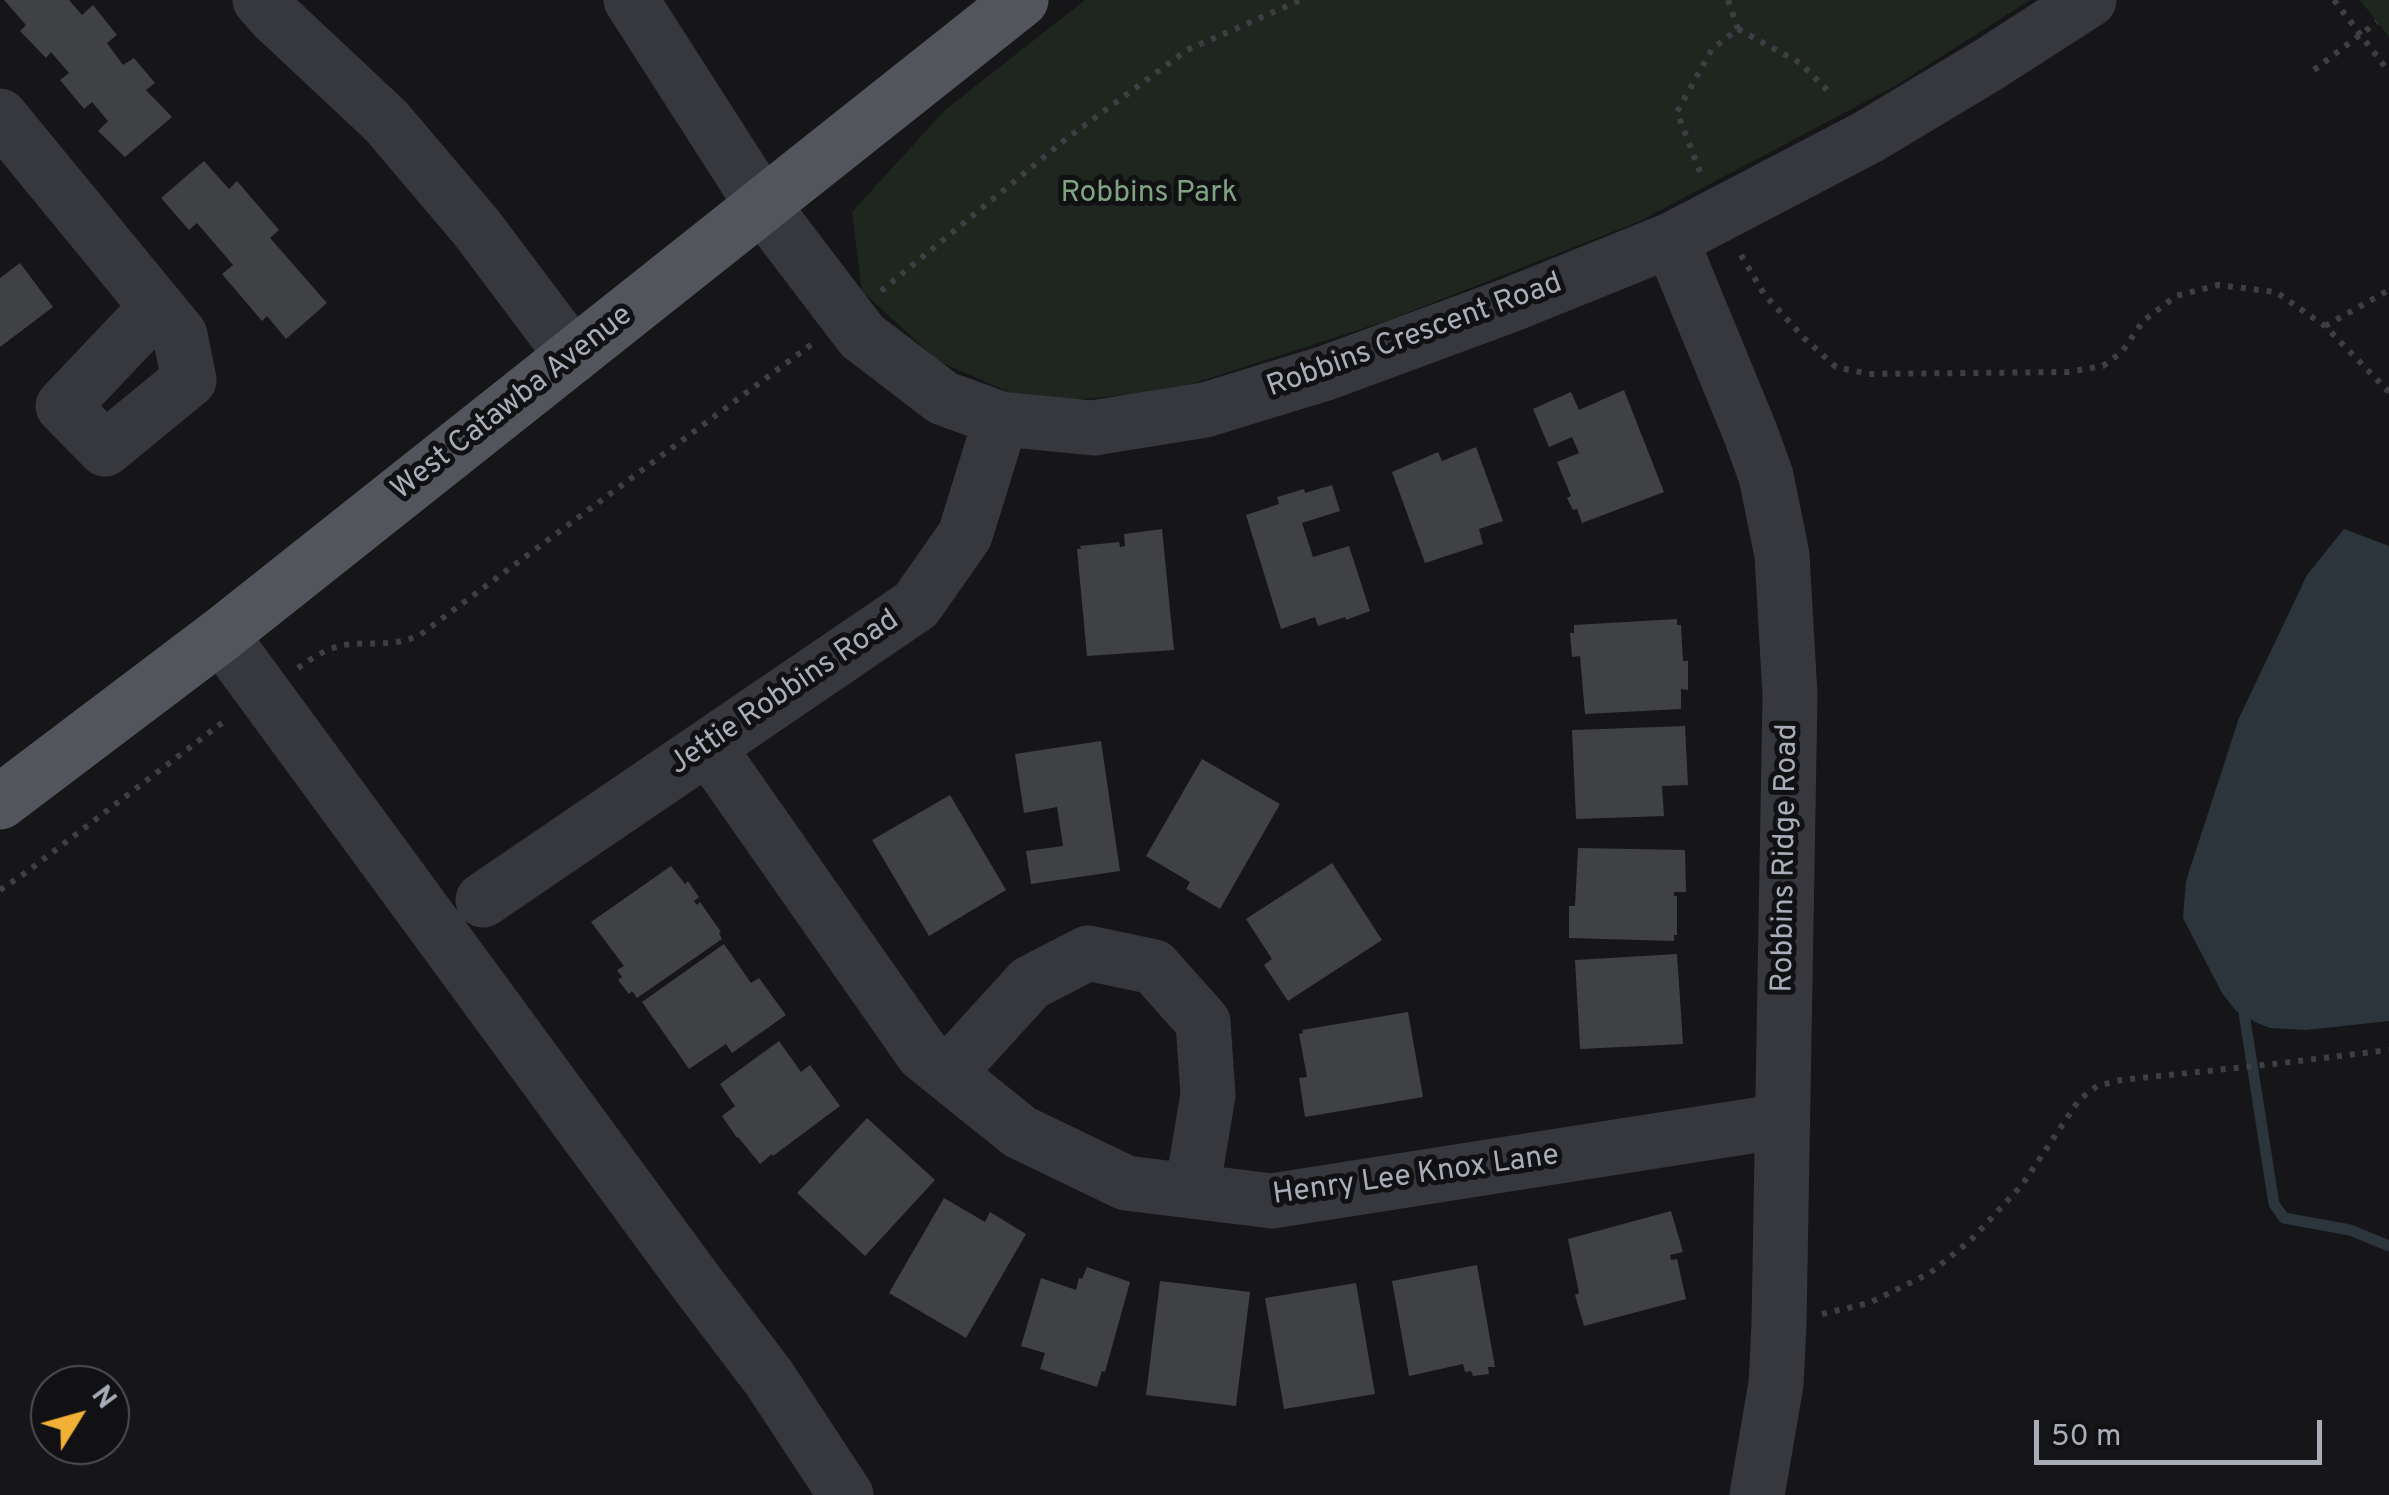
<!DOCTYPE html>
<style>
body{margin:0}
#map{position:relative;width:2389px;height:1495px;overflow:hidden;background:#161618;font-family:Overpass,sans-serif}
canvas{display:block}
.north{position:absolute;left:30px;top:1365px;width:100px;height:100px;box-sizing:border-box;background:#111113;border:2px solid #4d4f55;border-radius:50%;rotate:53deg;font-size:28px;font-weight:700;line-height:40px;text-align:center;color:#a8adb8}
.north::after{content:'';display:block;margin:auto;width:35px;height:45px;background:#f2b134;clip-path:polygon(50% 0,100% 100%,50% 72%,0 100%)}
.scale{position:absolute;left:2034px;top:1420px;width:288px;height:45px;box-sizing:border-box;border:5px solid #a8adb8;border-top:0;padding-left:12px;font-size:30px;line-height:35px;white-space:nowrap;color:#a8adb8;-webkit-text-stroke:8px #111113;paint-order:stroke}
</style>
<div id="map">
<canvas width="2389" height="1495"></canvas>
<div class="north">N</div>
<div class="scale">50 m</div>
</div>
<script>
const ctx = document.querySelector('canvas').getContext('2d');
ctx.lineJoin = 'round';
function fillPath(path, color) {
  ctx.fillStyle = color;
  ctx.fill(path, 'evenodd');
}
function stroke(path, color, width, dash) {
  ctx.strokeStyle = color;
  ctx.lineWidth = width;
  ctx.lineCap = dash ? 'butt' : 'round';
  ctx.setLineDash(dash || []);
  ctx.stroke(path);
}
function write(font, color, halo, rows, align = 'center') {
  ctx.font = font + ' Overpass,sans-serif';
  ctx.lineWidth = 10;
  ctx.setLineDash([]);
  ctx.textBaseline = 'middle';
  ctx.strokeStyle = halo;
  ctx.fillStyle = color;
  for (const [text, x, y, turn = 0] of rows) {
    ctx.save();
    ctx.translate(x, y);
    ctx.rotate((+turn || 0) * Math.PI / 180);
    ctx.textAlign = isNaN(turn) ? turn : align;
    if (halo) ctx.strokeText(text, 0, 0);
    ctx.fillText(text, 0, 0);
    ctx.restore();
  }
}
const green = new Path2D(`
 M 1085,0 L 2030,0 L 1895,86 L 1638,222 L 1389,320 L 1170,391 L 1034,403 L 938,361 L 862,291 L 852,212 L 945,110 Z
 M 2360,0 L 2389,0 L 2389,37 Z`);
const water = new Path2D(`
 M 2344,529 L 2389,546 L 2389,1021 L 2306,1030 L 2270,1028 L 2255,1022 L 2236,1011 L 2222,993 L 2183,918 L 2186,881 L 2239,718 L 2307,575 Z`);
const stream = new Path2D(`
 M 2249,1003 L 2244,1013 L 2274,1204 L 2284,1218 L 2350,1230 L 2389,1246`);
const building = new Path2D(`
 M 4,0 L 69,0 L 82,15 L 93,5 L 117,35 L 107,43 L 123,65 L 134,58 L 155,83 L 146,90 L 172,117 L 125,157 L 98,131 L 108,121 L 92,102 L 84,109 L 60,80 L 69,73 L 51,52 L 46,58 L 20,31 L 26,25 Z
 M 204,161 L 229,189 L 237,181 L 279,230 L 270,238 L 327,303 L 286,339 L 267,316 L 262,321 L 222,274 L 233,265 L 197,223 L 189,230 L 161,198 Z
 M 20,263 L 53,307 L 0,347 L 0,278 Z
 M 1624,390 L 1664,492 L 1582,523 L 1577,509 L 1573,510 L 1567,498 L 1571,496 L 1557,462 L 1579,453 L 1572,437 L 1549,447 L 1533,409 L 1571,392 L 1579,410 Z
 M 1476,447 L 1503,521 L 1479,529 L 1483,544 L 1425,563 L 1392,472 L 1438,452 L 1442,461 Z
 M 1332,485 L 1340,511 L 1302,523 L 1313,557 L 1349,546 L 1370,611 L 1346,620 L 1345,617 L 1318,626 L 1315,617 L 1281,629 L 1246,515 L 1279,504 L 1277,497 L 1304,489 L 1305,493 Z
 M 1162,529 L 1174,650 L 1087,656 L 1077,549 L 1081,549 L 1080,546 L 1119,542 L 1120,547 L 1125,546 L 1124,534 Z
 M 1677,619 L 1677,625 L 1681,625 L 1683,661 L 1688,661 L 1688,690 L 1681,689 L 1681,709 L 1585,714 L 1580,656 L 1572,657 L 1570,633 L 1574,633 L 1574,625 Z
 M 1685,726 L 1688,785 L 1662,786 L 1664,816 L 1576,819 L 1572,730 Z
 M 1101,741 L 1120,871 L 1031,884 L 1026,851 L 1063,846 L 1057,807 L 1024,813 L 1015,754 Z
 M 1202,759 L 1280,804 L 1220,909 L 1186,889 L 1190,882 L 1146,856 Z
 M 950,795 L 1006,890 L 929,936 L 872,840 Z
 M 1578,848 L 1685,850 L 1686,892 L 1674,892 L 1674,896 L 1677,896 L 1677,935 L 1674,935 L 1674,941 L 1569,938 L 1569,906 L 1575,906 Z
 M 1332,863 L 1382,940 L 1288,1001 L 1264,965 L 1272,959 L 1246,919 Z
 M 671,866 L 685,884 L 688,881 L 699,897 L 694,901 L 697,905 L 700,902 L 721,932 L 719,933 L 722,939 L 637,998 L 632,991 L 629,994 L 618,980 L 622,977 L 617,970 L 624,966 L 591,922 Z
 M 724,944 L 751,983 L 759,978 L 786,1015 L 732,1053 L 726,1044 L 689,1069 L 642,1002 Z
 M 1677,954 L 1683,1044 L 1580,1049 L 1575,960 Z
 M 1408,1012 L 1423,1097 L 1305,1117 L 1299,1078 L 1307,1077 L 1299,1034 L 1303,1033 L 1302,1030 Z
 M 779,1041 L 801,1072 L 810,1065 L 840,1106 L 773,1156 L 772,1154 L 760,1164 L 738,1137 L 737,1138 L 722,1116 L 735,1106 L 720,1084 Z
 M 867,1118 L 935,1180 L 865,1256 L 797,1193 Z
 M 944,1198 L 985,1222 L 990,1212 L 1026,1234 L 966,1338 L 889,1293 Z
 M 1671,1211 L 1683,1252 L 1670,1255 L 1671,1260 L 1677,1259 L 1686,1299 L 1584,1326 L 1575,1295 L 1579,1293 L 1568,1239 Z
 M 1477,1265 L 1495,1367 L 1488,1367 L 1489,1374 L 1473,1376 L 1471,1371 L 1465,1372 L 1463,1364 L 1409,1376 L 1392,1281 Z
 M 1087,1267 L 1130,1282 L 1105,1372 L 1102,1371 L 1097,1387 L 1040,1369 L 1045,1353 L 1021,1346 L 1041,1278 L 1076,1290 L 1079,1278 L 1082,1279 Z
 M 1160,1281 L 1250,1292 L 1236,1406 L 1146,1395 Z
 M 1356,1283 L 1375,1394 L 1284,1409 L 1265,1298 Z`);
const path = new Path2D(`
 M 1728,0 L 1738,29
 M 2334,0 L 2389,72
 M 2314,70 L 2377,22
 M 1700,172 L 1677,112 L 1712,49 L 1738,29 L 1800,63 L 1831,94
 M 1741,255 L 1764,294 L 1805,339 L 1836,367 L 1869,374 L 2068,372 L 2103,366 L 2122,352 L 2143,321 L 2176,296 L 2218,285 L 2276,292 L 2325,326 L 2389,392
 M 881,291 L 1066,139 L 1187,50 L 1301,0
 M 2325,326 L 2389,290
 M 298,668 C 308,661 321,652 333,648 C 362,638 388,650 420,635 L 812,344
 M 0,890 L 28,871 L 227,719
 M 1822,1314 L 1869,1303 L 1930,1273 L 1971,1240 L 2022,1185 L 2079,1100 L 2097,1086 L 2121,1080 L 2274,1064 L 2389,1050`);
const minor = new Path2D(`
 M 260,0 L 275,17 L 386,121 L 476,227 L 573,356
 M 631,0 L 763,206 L 862,336 L 943,398 L 1001,419 L 1093,428 L 1205,410 L 1326,373 L 1510,305 L 1671,240 L 1868,137 L 1988,65 L 2089,0
 M 0,116 L 180,335 L 189,380 L 105,449 L 63,406 L 157,307
 M 1671,240 L 1750,432 L 1766,476 L 1782,555 L 1790,695 L 1779,1324 L 1776,1384 L 1757,1495
 M 221,635 L 693,1278 L 769,1378 L 846,1495
 M 708,747 L 923,1054 L 1020,1132 L 1126,1183 L 1272,1201 L 1782,1121
 M 483,900 L 916,605 L 965,535 L 1001,419
 M 948,1073 L 1030,983 L 1088,953 L 1154,967 L 1203,1022 L 1208,1095 L 1192,1191`);
const major = new Path2D(`
 M 0,802 L 221,635 L 1021,0`);
const parkNames = [
 ["Robbins Park",1149,195]
];
const streetNames = [
 ["Robbins Crescent Road",1415,337,-20],
 ["West Catawba Avenue",513,404,-38],
 ["Jettie Robbins Road",785,694,-34],
 ["Robbins Ridge Road",1787,858,-89],
 ["Henry Lee Knox Lane",1416,1177,-8]
];
fillPath(green, '#1e261f');
fillPath(water, '#2c353c');
stroke(stream, '#2c353c', 11);
fillPath(building, '#404145');
stroke(path, '#3d3f44', 6, [5, 8]);
stroke(minor, '#37383d', 55);
stroke(major, '#53555c', 55);
write('30px', '#7fa381', '#111113', parkNames);
write('30px', '#a8adb8', '#111113', streetNames);
</script>
